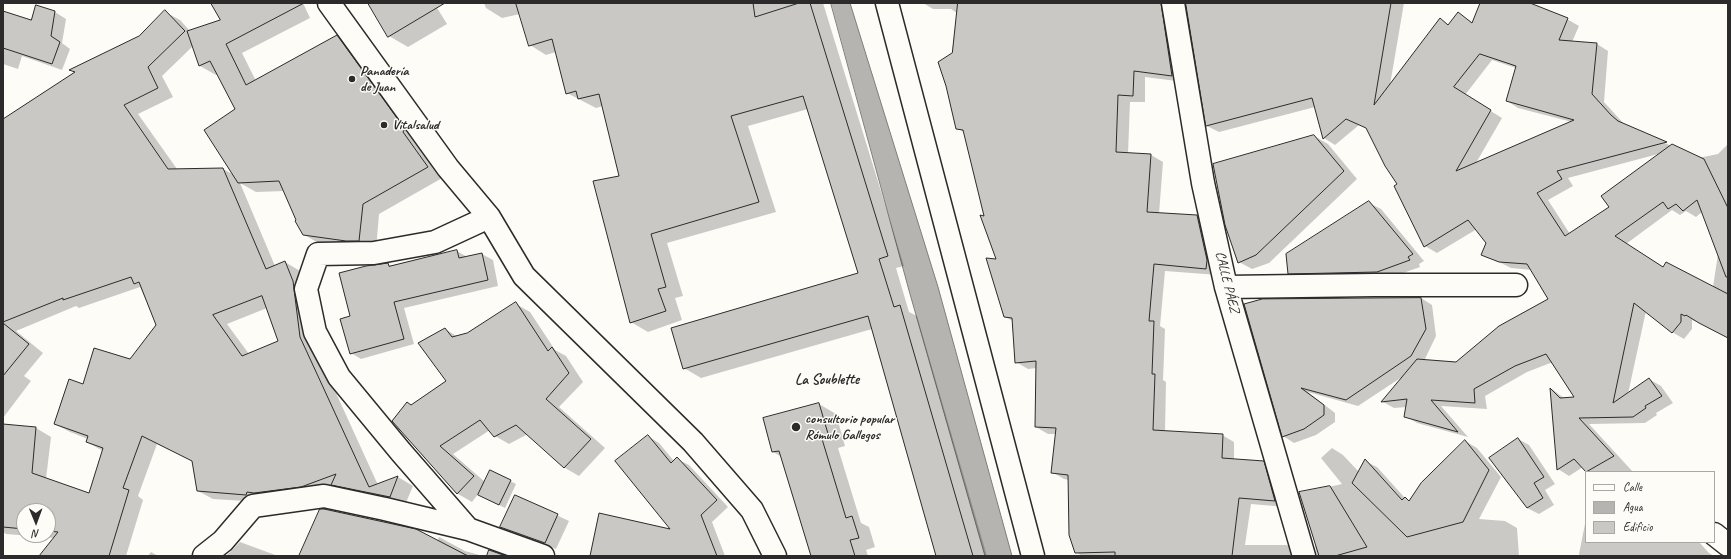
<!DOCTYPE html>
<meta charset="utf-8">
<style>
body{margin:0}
#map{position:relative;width:1731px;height:559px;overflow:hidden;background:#fdfcf7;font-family:Caveat,sans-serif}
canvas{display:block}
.frame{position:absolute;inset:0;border:4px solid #2b2b2b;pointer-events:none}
.legend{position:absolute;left:1585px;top:471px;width:130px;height:72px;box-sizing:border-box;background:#fdfcf7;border:1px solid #a9a8a5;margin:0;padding:5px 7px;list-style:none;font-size:12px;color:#2b2b2b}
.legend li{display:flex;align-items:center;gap:8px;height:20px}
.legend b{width:20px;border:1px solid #a9a8a5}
.north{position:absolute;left:16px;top:503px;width:40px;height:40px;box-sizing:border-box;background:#fdfcf7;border:1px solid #a9a8a5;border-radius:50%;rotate:179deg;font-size:11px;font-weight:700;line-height:16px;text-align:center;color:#2b2b2b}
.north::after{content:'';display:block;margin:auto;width:14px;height:18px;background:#2b2b2b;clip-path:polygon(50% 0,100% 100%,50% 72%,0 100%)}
</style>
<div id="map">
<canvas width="1731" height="559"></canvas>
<div class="frame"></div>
<ul class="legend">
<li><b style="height:5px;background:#fdfcf7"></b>Calle</li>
<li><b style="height:11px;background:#b5b4b1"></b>Agua</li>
<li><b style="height:11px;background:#c9c8c4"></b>Edificio</li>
</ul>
<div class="north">N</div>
</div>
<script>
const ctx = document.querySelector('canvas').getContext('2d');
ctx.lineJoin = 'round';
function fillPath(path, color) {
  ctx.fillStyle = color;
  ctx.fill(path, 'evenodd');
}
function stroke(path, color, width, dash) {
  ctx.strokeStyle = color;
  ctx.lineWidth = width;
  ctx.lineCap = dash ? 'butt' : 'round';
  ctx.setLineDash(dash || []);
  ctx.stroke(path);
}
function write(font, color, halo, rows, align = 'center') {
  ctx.font = font + ' Caveat,sans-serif';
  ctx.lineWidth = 3;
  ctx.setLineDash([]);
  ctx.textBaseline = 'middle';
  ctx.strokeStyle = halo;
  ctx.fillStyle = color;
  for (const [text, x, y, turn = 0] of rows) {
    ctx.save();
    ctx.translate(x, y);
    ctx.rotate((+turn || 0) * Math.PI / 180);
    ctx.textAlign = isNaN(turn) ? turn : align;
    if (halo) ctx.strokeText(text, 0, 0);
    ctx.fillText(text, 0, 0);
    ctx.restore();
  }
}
const water = new Path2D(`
 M 831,3 L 850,3 L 938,287 L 1012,556 L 985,556 L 910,294 Z`);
const shadow = new Path2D(`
 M 212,3 L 303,3 L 310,18 L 242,53 L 256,81 L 337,37 L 354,46 L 444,177 L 379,214 L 376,250 L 320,244 L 303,234 L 285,191 L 256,192 L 240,183 L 275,266 L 285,262 L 300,271 L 308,290 L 315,347 L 378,485 L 398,477 L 413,486 L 405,505 L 347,493 L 337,487 L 316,495 L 261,502 L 213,499 L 198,491 L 193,461 L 157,444 L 138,496 L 143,500 L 126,556 L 40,556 L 54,538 L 6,534 L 3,532 L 3,425 L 36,428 L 51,437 L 46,479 L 90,494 L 103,451 L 87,442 L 88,439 L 70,432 L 55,424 L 84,385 L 131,361 L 157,325 L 140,287 L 79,308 L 76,306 L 16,331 L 43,353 L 24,376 L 31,381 L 3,418 L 3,120 L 75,73 L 71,70 L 139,37 L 165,12 L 180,20 L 190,31 L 221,21 ZM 193,46 L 200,66 L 216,75 L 218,75 L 236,109 L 234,175 L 223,169 L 177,169 L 138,114 L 173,97 L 162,76 ZM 267,308 L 279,341 L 249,354 L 227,324 ZM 24,511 L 48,511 L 48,535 L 24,535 Z
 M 369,3 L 434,3 L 447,24 L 408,47 L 389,36 Z
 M 484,3 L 823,3 L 904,266 L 896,268 L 909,312 L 917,316 L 987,556 L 937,556 L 872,329 L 701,378 L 684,368 L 859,274 L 808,109 L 748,126 L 776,212 L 667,243 L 683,296 L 675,298 L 682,320 L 648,332 L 631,322 L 620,177 L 603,106 L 596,108 L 567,93 L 556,52 L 546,55 L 530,45 L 520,14 L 502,18 L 486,8 Z
 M 923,3 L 1175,3 L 1184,82 L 1145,77 L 1145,102 L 1130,102 L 1128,154 L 1151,155 L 1163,162 L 1159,214 L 1197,216 L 1209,223 L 1218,275 L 1165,271 L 1160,326 L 1165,329 L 1163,380 L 1166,382 L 1165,432 L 1222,435 L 1234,442 L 1234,460 L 1263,462 L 1275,469 L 1286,507 L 1251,504 L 1245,545 L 1287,545 L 1299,552 L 1300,556 L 1082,556 L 1076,552 L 1069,480 L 1064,479 L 1052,472 L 1057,434 L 1048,434 L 1036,427 L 1037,368 L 1028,369 L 1016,362 L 1013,321 L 1005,317 L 997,260 L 965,133 L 957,128 L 953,54 L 957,13 L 951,9 L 933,9 Z
 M 1187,3 L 1404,3 L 1390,85 L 1440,19 L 1449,25 L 1458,13 L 1473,23 L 1486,3 L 1532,3 L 1531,5 L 1567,19 L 1579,26 L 1572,42 L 1597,44 L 1608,51 L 1604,102 L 1625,125 L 1698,158 L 1718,154 L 1728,144 L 1728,335 L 1699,321 L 1697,322 L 1692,320 L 1692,329 L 1684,339 L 1672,332 L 1646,311 L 1628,394 L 1649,379 L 1661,386 L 1673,403 L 1656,413 L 1657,415 L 1645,423 L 1589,424 L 1633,472 L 1587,472 L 1583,467 L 1569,476 L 1558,469 L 1552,389 L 1565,399 L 1576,398 L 1553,362 L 1527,372 L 1485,396 L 1487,409 L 1441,406 L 1468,437 L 1417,423 L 1405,416 L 1407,407 L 1394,408 L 1383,402 L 1405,375 L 1358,406 L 1308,392 L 1335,413 L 1335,422 L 1316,435 L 1294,443 L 1283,436 L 1246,305 L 1421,298 L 1432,305 L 1436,336 L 1424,361 L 1456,363 L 1549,299 L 1532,270 L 1511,268 L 1483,254 L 1487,243 L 1477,229 L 1437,253 L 1425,246 L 1398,184 L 1368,129 L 1359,125 L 1335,145 L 1324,138 L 1315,107 L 1219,132 L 1207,126 ZM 1492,60 L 1516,68 L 1507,101 L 1518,108 L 1572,122 L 1476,163 L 1502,118 L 1465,95 ZM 1662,153 L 1611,207 L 1570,234 L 1548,200 L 1573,186 L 1568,178 ZM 1672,210 L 1680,215 L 1686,211 L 1696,217 L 1702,212 L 1718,254 L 1713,287 L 1664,268 L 1626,244 Z
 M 36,6 L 55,12 L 66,19 L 62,43 L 70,49 L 62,70 L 22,56 L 18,69 L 3,64 L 3,11 L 31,21 Z
 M 1314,136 L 1328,144 L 1357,179 L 1269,263 L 1252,269 L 1239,262 Z
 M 1369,203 L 1381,209 L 1424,261 L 1419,264 L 1420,267 L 1389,278 L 1301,280 L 1289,273 Z
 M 457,251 L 467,257 L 482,254 L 493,260 L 498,286 L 404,308 L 414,344 L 361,359 L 351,353 L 351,317 L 388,264 L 391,266 Z
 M 516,304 L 530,312 L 555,350 L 566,356 L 583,382 L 559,407 L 605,448 L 579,476 L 565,468 L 528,434 L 509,444 L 495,436 L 490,430 L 453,454 L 485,482 L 491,471 L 516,484 L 505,508 L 478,494 L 472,502 L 458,494 L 393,421 L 412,406 L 448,381 L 445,329 L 458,337 L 468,334 Z
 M 819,404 L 836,414 L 845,446 L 838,448 L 861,523 L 869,527 L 875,547 L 866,550 L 868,556 L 812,556 L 782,457 L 773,452 L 764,419 Z
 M 648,436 L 659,443 L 674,461 L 677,459 L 689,465 L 728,507 L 712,522 L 725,556 L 591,556 L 673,531 Z
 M 1518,439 L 1529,445 L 1555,484 L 1545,490 L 1554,505 L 1539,514 L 1527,508 Z
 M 1465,441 L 1477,448 L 1501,477 L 1479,519 L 1505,521 L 1517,528 L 1519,556 L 1317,556 L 1315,546 L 1317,546 L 1301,493 L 1342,484 L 1321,458 L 1332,448 L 1343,455 L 1359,472 L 1365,461 L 1377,467 L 1405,498 L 1410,501 Z
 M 516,496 L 569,521 L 556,549 L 512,533 L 501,527 Z
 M 1586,519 L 1586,542 L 1699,542 L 1709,553 L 1714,556 L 1580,556 L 1579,554 Z
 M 439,537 L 465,551 L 483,556 L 300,556 L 437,541 Z
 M 240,542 L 278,556 L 226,556 Z
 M 151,552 L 158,556 L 148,556 Z`);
const building = new Path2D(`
 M 211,3 L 304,3 L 226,44 L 246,85 L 337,35 L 405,129 L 403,132 L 428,167 L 363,204 L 359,241 L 346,241 L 303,235 L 295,221 L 296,220 L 279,181 L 238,183 L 204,130 L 235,109 L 210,61 L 199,66 L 187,31 L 220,20 Z
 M 368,3 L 445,3 L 388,37 Z
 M 516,3 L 753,3 L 755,17 L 799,3 L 810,3 L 888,256 L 879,259 L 894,307 L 900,305 L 973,556 L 936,556 L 868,316 L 683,369 L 671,328 L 858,273 L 803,96 L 731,116 L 759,202 L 651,234 L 666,287 L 658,289 L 666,311 L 630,323 L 593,181 L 619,176 L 599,94 L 578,99 L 576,91 L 566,94 L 552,39 L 529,46 Z
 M 958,3 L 1161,3 L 1172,76 L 1134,71 L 1133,96 L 1118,95 L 1116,152 L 1151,154 L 1147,212 L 1197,215 L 1207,260 L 1206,269 L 1154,264 L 1149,321 L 1154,321 L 1152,374 L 1155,374 L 1153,430 L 1223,434 L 1222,458 L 1264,461 L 1275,501 L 1239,498 L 1232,556 L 1115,556 L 1115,552 L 1075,553 L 1069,535 L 1068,475 L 1051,473 L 1056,428 L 1035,427 L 1036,361 L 1015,363 L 1012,318 L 1004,317 L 986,258 L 996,259 L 980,215 L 984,216 L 963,130 L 956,129 L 946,86 L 938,62 L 952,53 Z
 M 1186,3 L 1391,3 L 1374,105 L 1440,18 L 1448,25 L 1458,12 L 1472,23 L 1480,3 L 1530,3 L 1568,18 L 1559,40 L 1597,43 L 1592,94 L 1611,115 L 1618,121 L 1667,142 L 1557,171 L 1562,179 L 1537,193 L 1565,236 L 1609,207 L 1601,196 L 1672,144 L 1704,159 L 1728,208 L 1728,277 L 1726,277 L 1697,200 L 1683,211 L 1676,204 L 1668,209 L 1663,202 L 1615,236 L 1663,267 L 1666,262 L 1728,294 L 1728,338 L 1699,323 L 1686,315 L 1685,316 L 1681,314 L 1681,322 L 1672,333 L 1634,303 L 1613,403 L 1649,378 L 1662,396 L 1645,406 L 1646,408 L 1633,417 L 1579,418 L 1614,456 L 1586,472 L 1574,459 L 1557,470 L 1550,388 L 1560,398 L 1574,397 L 1546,354 L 1515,366 L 1474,389 L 1475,403 L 1431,400 L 1458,432 L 1404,417 L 1407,399 L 1381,402 L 1417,359 L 1456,362 L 1499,326 L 1548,299 L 1527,264 L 1499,262 L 1481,255 L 1486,243 L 1468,220 L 1424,247 L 1394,186 L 1397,184 L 1385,166 L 1366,128 L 1346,119 L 1323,139 L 1312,98 L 1206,126 ZM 1480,54 L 1516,66 L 1506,101 L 1574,120 L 1456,171 L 1491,110 L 1454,87 Z
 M 36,5 L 55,11 L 51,36 L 60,42 L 52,64 L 3,48 L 3,11 L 31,20 Z
 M 165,10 L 185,31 L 148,67 L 158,88 L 124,105 L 168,169 L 223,168 L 266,269 L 285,261 L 293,281 L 300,337 L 369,487 L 398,476 L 390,497 L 331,485 L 336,474 L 301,487 L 254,493 L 247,492 L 246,495 L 197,491 L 192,461 L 142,436 L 123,488 L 129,490 L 109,556 L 39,556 L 58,532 L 48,531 L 48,511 L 24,511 L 24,529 L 3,527 L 3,424 L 36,427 L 32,473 L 89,493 L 103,448 L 86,442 L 88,436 L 54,424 L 69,379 L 83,384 L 94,348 L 130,359 L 156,325 L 139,282 L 134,284 L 131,277 L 63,300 L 63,298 L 3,322 L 3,119 L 75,72 L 69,70 L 139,36 ZM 262,296 L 278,341 L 242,356 L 213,315 Z
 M 1314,135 L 1344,171 L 1256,255 L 1238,263 L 1225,225 L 1213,164 Z
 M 1369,201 L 1413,254 L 1408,257 L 1410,260 L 1377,272 L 1288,274 L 1286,254 Z
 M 457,250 L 459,258 L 482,253 L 488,280 L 394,302 L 404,339 L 350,354 L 340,319 L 350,316 L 339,273 L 366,266 L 388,263 L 389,266 Z
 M 1421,298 L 1426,329 L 1411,356 L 1346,400 L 1301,388 L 1324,405 L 1324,415 L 1304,429 L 1282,437 L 1244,304 L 1262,299 Z
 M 516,302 L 548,351 L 552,347 L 569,373 L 546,399 L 591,439 L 564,468 L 516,425 L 494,437 L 480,420 L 440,446 L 474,476 L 457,494 L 392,421 L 407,402 L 411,405 L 446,381 L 418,343 L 445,328 L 452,337 L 467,333 Z
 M 3,323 L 29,344 L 3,376 Z
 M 819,403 L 829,437 L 822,439 L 846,518 L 852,516 L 859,538 L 850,540 L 855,556 L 811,556 L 779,451 L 772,452 L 763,418 Z
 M 648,435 L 671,463 L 677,457 L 717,500 L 701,515 L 717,556 L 590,556 L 599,513 L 670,529 L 615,461 Z
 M 1518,438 L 1544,477 L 1534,483 L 1543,498 L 1527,508 L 1489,458 Z
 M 1465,440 L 1489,470 L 1463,522 L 1407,537 L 1352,483 L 1365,459 L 1402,500 L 1405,497 L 1409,501 L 1421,483 Z
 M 490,470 L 511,480 L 499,505 L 478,495 Z
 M 1330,486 L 1367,547 L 1335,556 L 1319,556 L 1299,492 Z
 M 515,495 L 558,514 L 545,543 L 500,527 Z
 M 320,509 L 324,509 L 416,529 L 468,556 L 299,556 Z
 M 489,550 L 506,556 L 487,556 Z`);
const street = new Path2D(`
 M 329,3 L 448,168 L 489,217 L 524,276 L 693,442 L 752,510 L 775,556
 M 887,3 L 1033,556
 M 1173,3 L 1203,183 L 1226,287 L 1304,556
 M 489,217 L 435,242 L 374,253 L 318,254 L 306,289 L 315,332 L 339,377 L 401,452 L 468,529 L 543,556
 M 1226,287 L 1375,285 L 1516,285
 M 1714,534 L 1728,545
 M 204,556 L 223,541 L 253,506 L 324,496 L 385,509 L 468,529`);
const markers = [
 [352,79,4,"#2b2b2b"],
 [384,125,4,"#2b2b2b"],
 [796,427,5,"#2b2b2b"]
];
const poiNames = [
 ["Panadería",360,71],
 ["de Juan",360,87],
 ["Vitalsalud",392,125],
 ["consultorio popular",805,419],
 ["Rómulo Gallegos",805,435]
];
const streetNames = [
 ["CALLE PÁEZ",1227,282,76]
];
const neighbourhoodNames = [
 ["La Soublette",827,380]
];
fillPath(water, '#b5b4b1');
stroke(water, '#7e7d7b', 1);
fillPath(shadow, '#0003');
fillPath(building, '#c9c8c4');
stroke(building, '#2b2b2b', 1);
stroke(street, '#2b2b2b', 25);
stroke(street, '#fdfcf7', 22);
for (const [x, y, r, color] of markers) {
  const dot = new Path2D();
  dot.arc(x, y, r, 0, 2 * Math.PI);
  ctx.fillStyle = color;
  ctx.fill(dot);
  stroke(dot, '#fdfcf7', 1.5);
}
write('bold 14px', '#2b2b2b', '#fdfcf7', poiNames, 'left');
write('14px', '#2b2b2b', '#fdfcf7', streetNames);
write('bold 15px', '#2b2b2b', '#fdfcf7', neighbourhoodNames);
</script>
